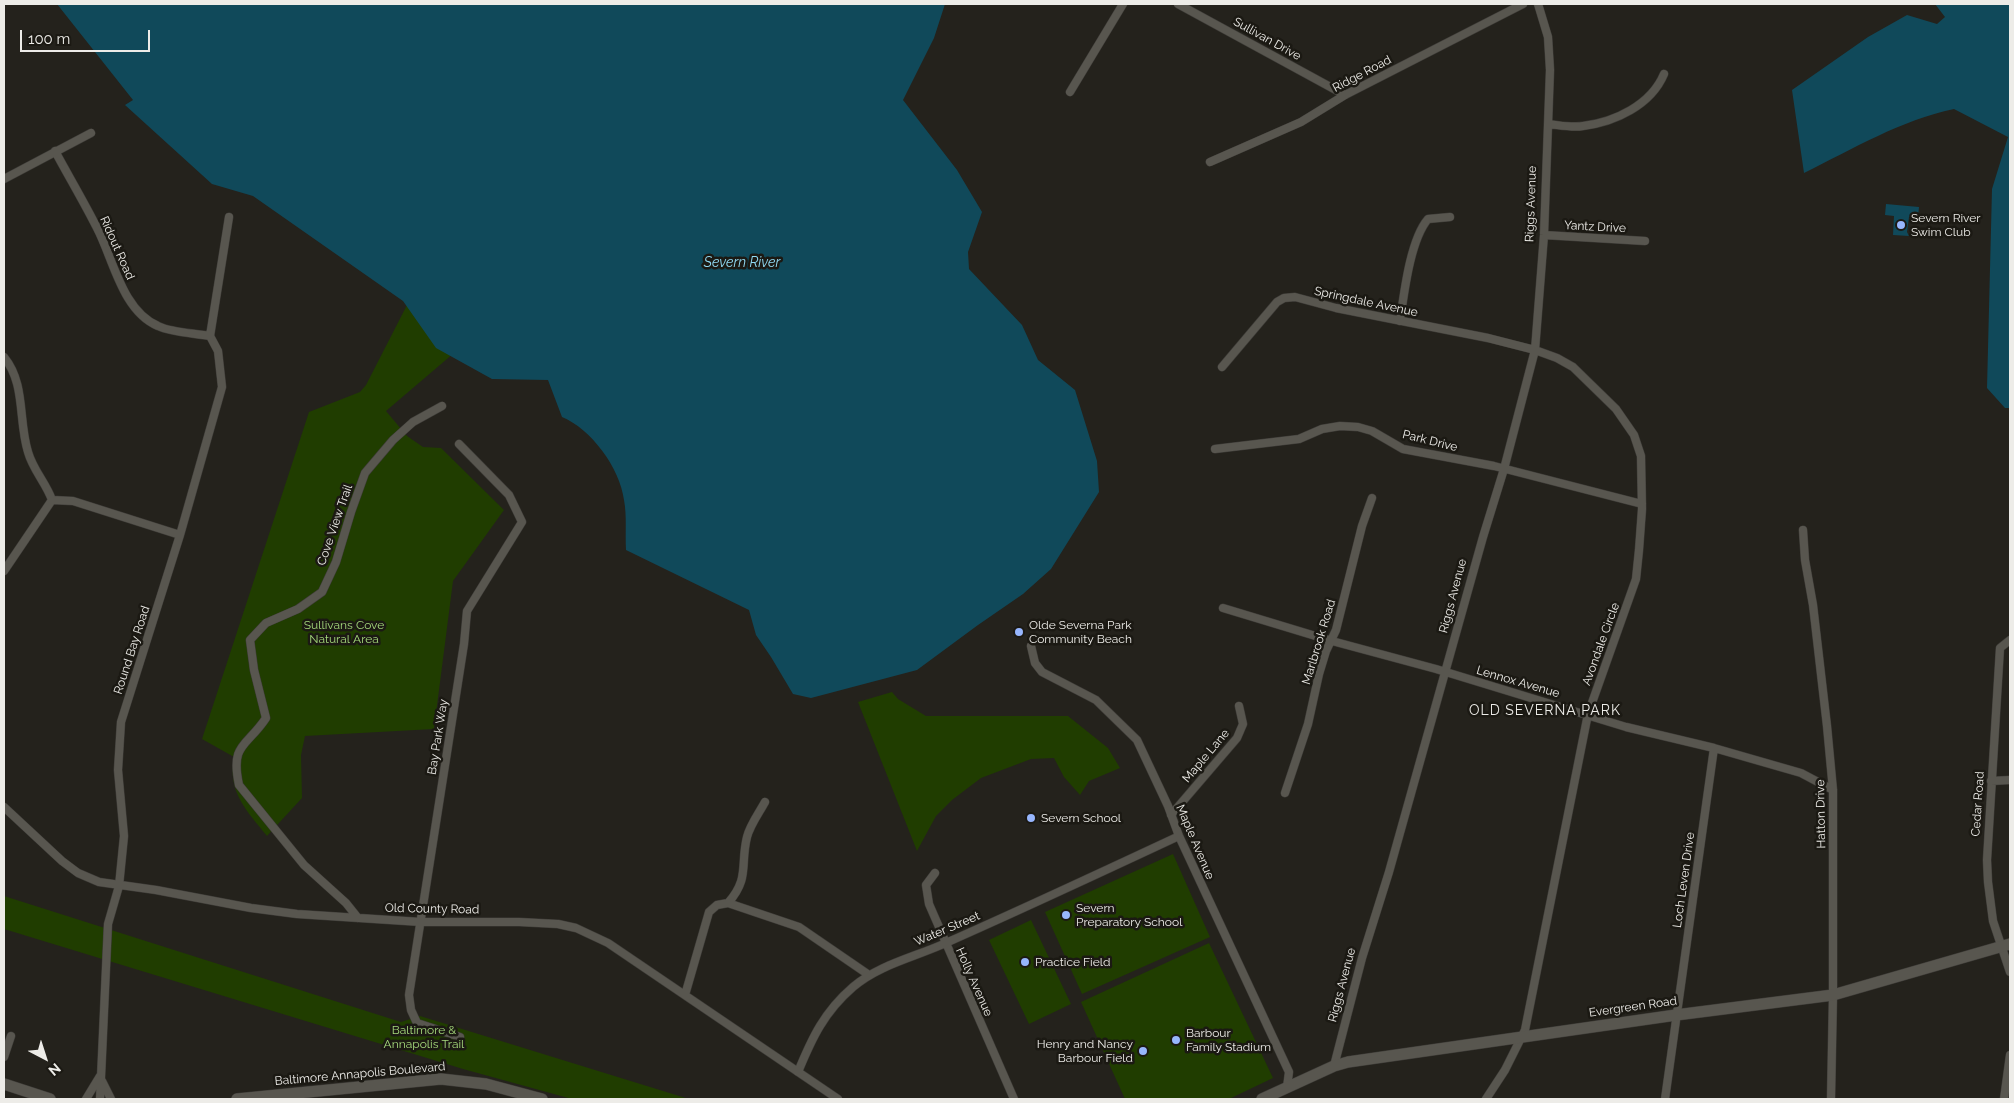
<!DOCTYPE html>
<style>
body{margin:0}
#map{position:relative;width:2014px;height:1103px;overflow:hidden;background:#24221c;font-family:Raleway,sans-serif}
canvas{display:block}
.frame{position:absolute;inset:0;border:5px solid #edece8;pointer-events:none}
.north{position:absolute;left:20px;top:1033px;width:50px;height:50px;-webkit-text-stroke:4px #1b1913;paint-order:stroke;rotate:140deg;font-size:14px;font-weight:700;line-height:20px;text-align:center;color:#edece8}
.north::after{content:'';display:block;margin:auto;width:18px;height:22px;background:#edece8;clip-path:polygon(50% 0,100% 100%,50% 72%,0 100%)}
.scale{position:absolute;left:20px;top:30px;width:130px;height:22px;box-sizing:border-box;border:2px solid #edece8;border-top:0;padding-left:6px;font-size:15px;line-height:18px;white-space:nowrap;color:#edece8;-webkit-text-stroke:4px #1b1913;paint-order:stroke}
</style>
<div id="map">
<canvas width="2014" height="1103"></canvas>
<div class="frame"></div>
<div class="north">N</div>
<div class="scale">100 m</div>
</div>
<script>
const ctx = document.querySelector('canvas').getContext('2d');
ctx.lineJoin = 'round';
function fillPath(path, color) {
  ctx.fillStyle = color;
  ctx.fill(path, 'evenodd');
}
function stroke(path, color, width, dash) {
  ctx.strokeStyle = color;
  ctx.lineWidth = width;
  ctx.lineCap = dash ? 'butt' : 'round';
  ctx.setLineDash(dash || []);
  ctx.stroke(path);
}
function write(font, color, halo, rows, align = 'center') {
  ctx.font = font + ' Raleway,sans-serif';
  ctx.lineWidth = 5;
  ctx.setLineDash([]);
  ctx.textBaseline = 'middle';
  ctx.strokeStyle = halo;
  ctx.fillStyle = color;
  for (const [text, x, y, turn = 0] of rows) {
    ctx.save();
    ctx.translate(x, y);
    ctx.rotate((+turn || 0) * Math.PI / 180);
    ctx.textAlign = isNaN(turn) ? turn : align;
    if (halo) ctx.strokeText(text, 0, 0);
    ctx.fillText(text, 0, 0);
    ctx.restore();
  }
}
const green = new Path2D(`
 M 407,305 L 454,353 L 386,411 L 407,436 L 423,447 L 441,448 L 504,510 L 453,581 L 434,729 L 305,736 L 301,755 L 302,798 L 267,836 C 247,811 227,792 234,757 L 202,739 L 309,412 L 360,392 L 366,385 Z
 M 892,692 L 898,699 L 926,716 L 1068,716 L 1108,748 L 1120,768 L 1089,781 L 1080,795 L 1064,777 L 1054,758 L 1031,759 L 981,778 L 952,800 L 936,816 L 917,851 L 858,702 Z
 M 1173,854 L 1210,937 L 1082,994 L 1045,912 Z
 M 4,896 L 401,1022 L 420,1016 L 689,1099 L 572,1099 L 463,1069 L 4,929 Z
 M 1031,920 L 1071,1004 L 1029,1024 L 989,940 Z
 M 1209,943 L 1273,1078 L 1229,1099 L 1125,1099 L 1081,1002 Z`);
const water = new Path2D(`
 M 57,4 L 945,4 L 934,38 L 903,100 L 957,170 L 982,212 L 968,252 L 969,269 L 1022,325 L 1038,360 L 1075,390 L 1097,461 L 1099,492 L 1051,569 L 1023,594 L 978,625 L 917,670 L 811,698 L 793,694 L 771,657 L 756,635 L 749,610 L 626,550 C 625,533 627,516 624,500 C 620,468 591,429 562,417 L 548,380 L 492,379 L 436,348 L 403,301 L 253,196 L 212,184 L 125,105 L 133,100 Z
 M 1935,4 L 2010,4 L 2010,408 L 2005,408 L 1987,388 L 1992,189 L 2008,137 L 1954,109 C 1901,120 1853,149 1804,173 L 1792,90 L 1868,37 L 1907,15 L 1937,24 L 1945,17 Z
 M 1886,204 L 1919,207 L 1918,218 L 1909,217 L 1907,232 L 1909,236 L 1893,235 L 1894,216 L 1885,215 Z`);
const street = new Path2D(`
 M 1178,4 L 1345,95
 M 1070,92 L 1123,4
 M 1548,124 C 1559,125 1572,128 1583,126 C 1615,122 1651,105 1664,74
 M 55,151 C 69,177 84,202 97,228 C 113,258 122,311 158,326 C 173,333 194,333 210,336
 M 1210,162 L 1301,122 L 1345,95 L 1523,4
 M 4,179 L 91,133
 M 1544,235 L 1645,241
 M 1400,321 C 1404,294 1410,240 1428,219 L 1450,217
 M 4,357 C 26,384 18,420 28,452 C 33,470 46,483 52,500 L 73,501 L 180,535
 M 1222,367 L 1277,302 L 1284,298 L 1295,297 L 1336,308 L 1488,338 L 1535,350 L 1557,358 L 1573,367 L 1616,409 L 1634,435 L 1641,456 L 1642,509 L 1639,550 L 1636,579 L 1588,714 L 1525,1030 L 1505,1070 L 1486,1099
 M 459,444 L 509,495 L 522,522 L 467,611 L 464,644 L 409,995 L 411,1010 L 417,1023 L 460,1037
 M 1215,449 L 1299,439 L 1322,429 L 1340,426 L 1358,427 L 1372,431 L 1403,449 L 1494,466 L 1642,504
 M 1803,530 L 1805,560 L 1813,605 L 1827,726 L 1833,790 L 1833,995 L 1831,1099
 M 4,571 L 52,500
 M 1223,608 L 1332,641 L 1436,669 L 1626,727 L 1714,748 L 1801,773 L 1833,790
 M 2010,640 L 2000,648 L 1987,860 L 1988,882 L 1993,921 L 2010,972
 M 1031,646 L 1035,663 L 1042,672 L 1096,700 L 1137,740 L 1168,806 L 1179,836 L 1289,1072 L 1287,1087
 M 1991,781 L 2010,780
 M 1285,793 L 1308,724 L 1319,674 L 1326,651 L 1336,630 L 1362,526 L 1372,498
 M 4,807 L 62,861 L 78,873 L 99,882 L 156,890 L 251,908 L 297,914 L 421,922 L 519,922 L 558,924 L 576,928 L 608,943 L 838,1099
 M 1171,815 L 1237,738 L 1243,724 L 1239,706
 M 935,873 L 926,885 L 929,904 L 1014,1099
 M 728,903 C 750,878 740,865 747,837 C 750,825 759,813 765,802
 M 358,918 L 346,903 L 304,865 L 239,785 C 230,743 247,747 266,718 L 254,670 L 250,640 L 266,623 L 298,609 L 322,592 L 336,562 L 351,512 L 365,473 L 393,440 L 413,422 L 442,406
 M 685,995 L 709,912 L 717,905 L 728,903 L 799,927 L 869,975
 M 4,1057 L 11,1036
 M 1334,1066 L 1362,958 L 1389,872 L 1483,537 L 1504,469 L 1535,350 L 1544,235 L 1550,70 L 1548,37 L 1538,4
 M 798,1072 C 812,1038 824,1012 853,987 C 880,964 916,957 948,942 C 1025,908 1102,872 1179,836
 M 102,1081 L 111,1099
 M 86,1099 L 100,1076
 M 100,1099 L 108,924 L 119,886 L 124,836 L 118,770 L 121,722 L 180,535 L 222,387 L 218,351 L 210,336 L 229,217
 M 1665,1099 L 1714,748
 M 2004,1099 L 2010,1055`);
const secondary = new Path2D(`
 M 4,1084 L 50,1099
 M 237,1099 L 441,1079 L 486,1084 L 542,1099
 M 1262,1099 L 1334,1066 L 1348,1062 L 1676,1015 L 1833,995 L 2010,944`);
const markers = [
 [1901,225,5,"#97b6fd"],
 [1019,632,5,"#97b6fd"],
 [1031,818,5,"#97b6fd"],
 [1066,915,5,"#97b6fd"],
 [1025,962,5,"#97b6fd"],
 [1176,1040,5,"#97b6fd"],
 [1143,1051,5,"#97b6fd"]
];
const streetNames = [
 ["Sullivan Drive",1267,39,29],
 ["Ridge Road",1362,74,-28],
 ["Riggs Avenue",1531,204,-88],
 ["Yantz Drive",1595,227,3],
 ["Ridout Road",117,248,66],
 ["Springdale Avenue",1366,302,12],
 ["Park Drive",1430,441,14],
 ["Cove View Trail",335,525,-71],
 ["Riggs Avenue",1453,596,-75],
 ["Marlbrook Road",1319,642,-73],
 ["Avondale Circle",1601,644,-70],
 ["Round Bay Road",132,650,-72],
 ["Lennox Avenue",1518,682,16],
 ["Bay Park Way",438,737,-81],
 ["Maple Lane",1206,756,-50],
 ["Cedar Road",1978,804,-86],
 ["Hatton Drive",1821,814,-91],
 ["Maple Avenue",1195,842,67],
 ["Loch Leven Drive",1684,880,-82],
 ["Old County Road",432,909,1],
 ["Water Street",947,929,-23],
 ["Holly Avenue",974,982,66],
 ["Riggs Avenue",1342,985,-75],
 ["Evergreen Road",1633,1007,-8],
 ["Baltimore Annapolis Boulevard",360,1074,-5]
];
const poiNames = [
 ["Severn River",1911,218],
 ["Swim Club",1911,232],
 ["Olde Severna Park",1029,625],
 ["Community Beach",1029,639],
 ["Severn School",1041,818],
 ["Severn",1076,908],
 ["Preparatory School",1076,922],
 ["Practice Field",1035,962],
 ["Barbour",1186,1033],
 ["Family Stadium",1186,1047],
 ["Henry and Nancy",1133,1044,"right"],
 ["Barbour Field",1133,1058,"right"]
];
const parkNames = [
 ["Sullivans Cove",344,625],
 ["Natural Area",344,639],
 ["Baltimore &",424,1030],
 ["Annapolis Trail",424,1044]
];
const waterNames = [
 ["Severn River",742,263]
];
const neighbourhoodNames = [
 ["OLD SEVERNA PARK",1545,711]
];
fillPath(green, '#203d00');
fillPath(water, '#10495a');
stroke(street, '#3e3c38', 9);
stroke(secondary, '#3e3c38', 12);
stroke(street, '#58564f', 8);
stroke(secondary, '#58564f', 11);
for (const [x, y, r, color] of markers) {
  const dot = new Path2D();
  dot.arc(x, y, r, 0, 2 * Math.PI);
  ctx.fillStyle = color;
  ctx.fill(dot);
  stroke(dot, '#1b1913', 2);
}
write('12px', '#edece8', '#1b1913', streetNames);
write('12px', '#edece8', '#1b1913', poiNames, 'left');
write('12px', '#a5d97c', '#1b1913', parkNames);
write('italic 14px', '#91daf4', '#1b1913', waterNames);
ctx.letterSpacing = '1px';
write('14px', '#edece8', '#1b1913', neighbourhoodNames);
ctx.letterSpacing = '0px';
</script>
